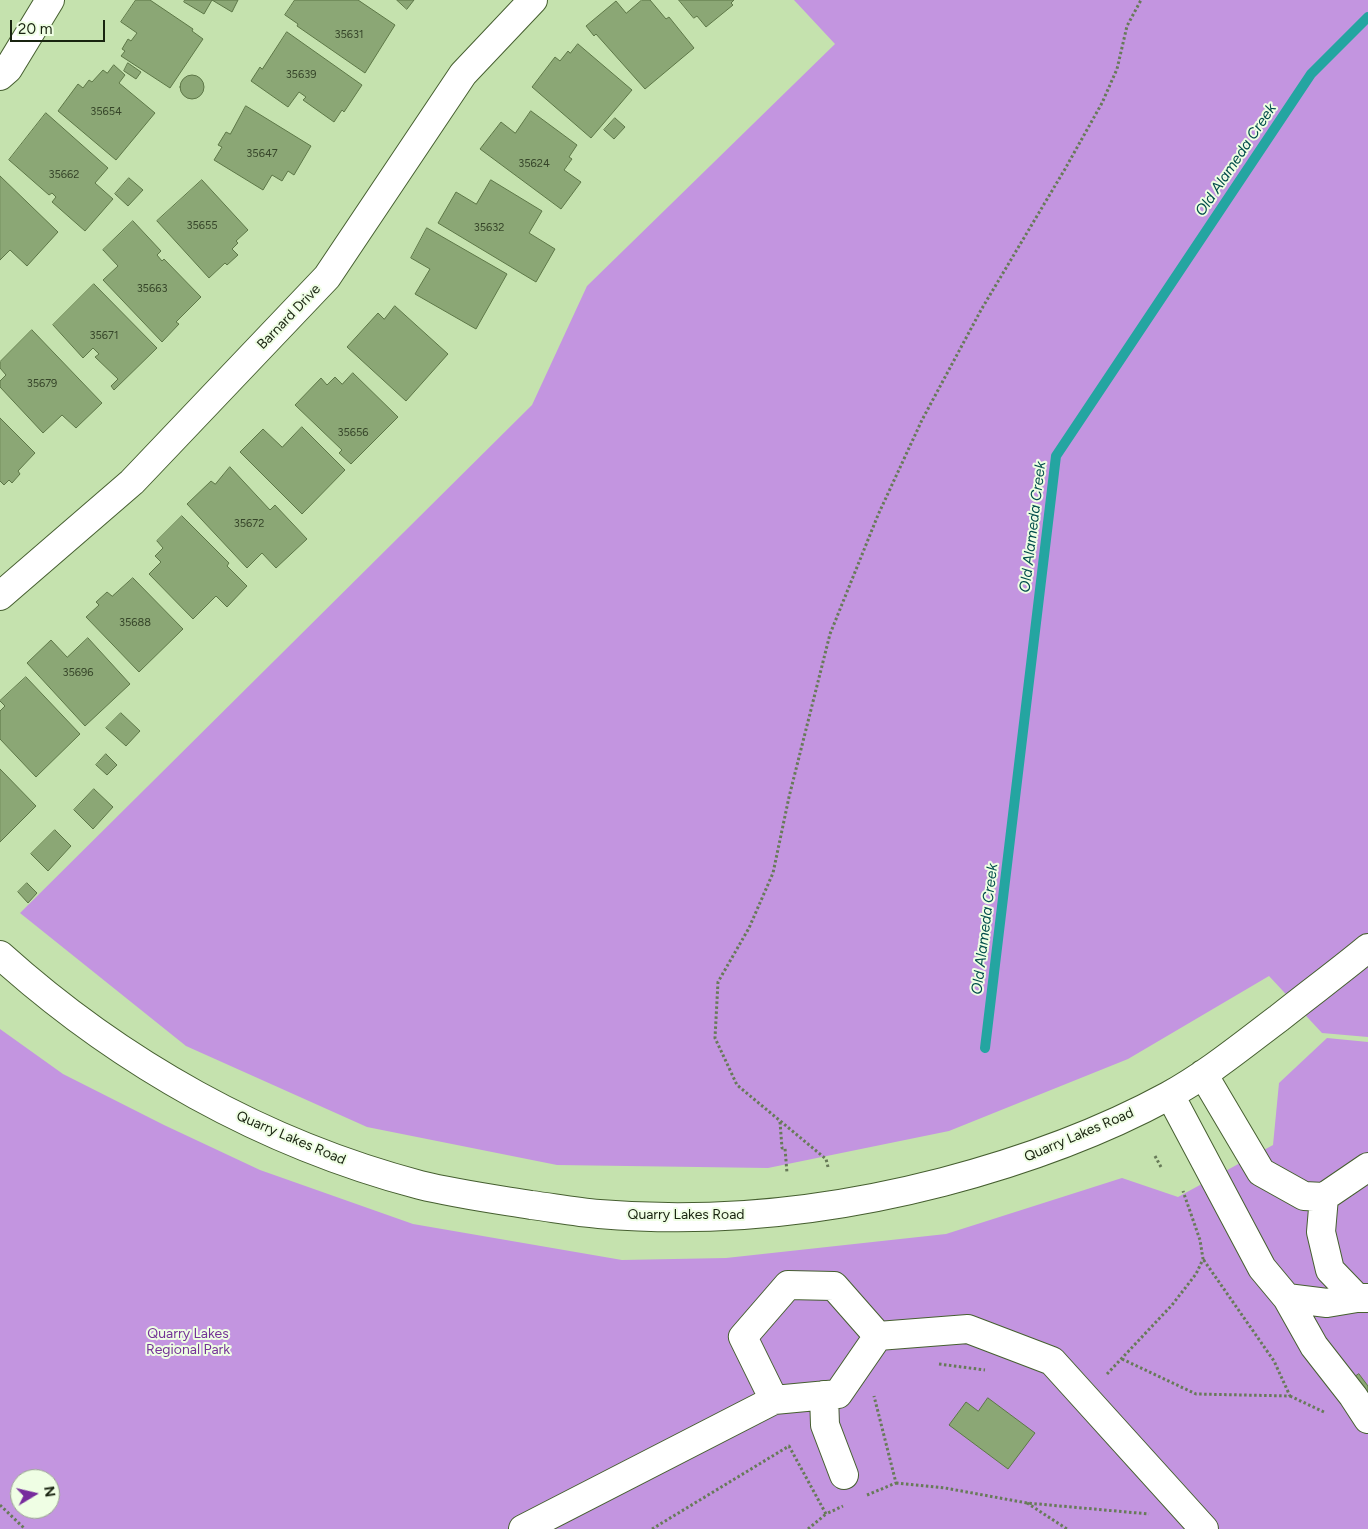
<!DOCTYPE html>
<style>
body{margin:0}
#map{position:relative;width:1368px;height:1529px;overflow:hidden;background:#c5e2ae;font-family:Figtree,sans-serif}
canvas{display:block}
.north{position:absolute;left:10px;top:1469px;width:50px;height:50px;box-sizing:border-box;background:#effee4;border:1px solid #99a78f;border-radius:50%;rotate:81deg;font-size:14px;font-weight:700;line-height:20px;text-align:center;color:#192410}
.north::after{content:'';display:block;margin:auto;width:18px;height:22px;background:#772b9d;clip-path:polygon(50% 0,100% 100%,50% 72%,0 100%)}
.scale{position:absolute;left:10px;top:20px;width:95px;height:22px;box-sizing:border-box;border:2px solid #192410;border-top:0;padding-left:6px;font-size:15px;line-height:18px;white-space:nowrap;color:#192410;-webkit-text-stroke:4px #effee4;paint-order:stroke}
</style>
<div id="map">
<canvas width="1368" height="1529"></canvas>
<div class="north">N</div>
<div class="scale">20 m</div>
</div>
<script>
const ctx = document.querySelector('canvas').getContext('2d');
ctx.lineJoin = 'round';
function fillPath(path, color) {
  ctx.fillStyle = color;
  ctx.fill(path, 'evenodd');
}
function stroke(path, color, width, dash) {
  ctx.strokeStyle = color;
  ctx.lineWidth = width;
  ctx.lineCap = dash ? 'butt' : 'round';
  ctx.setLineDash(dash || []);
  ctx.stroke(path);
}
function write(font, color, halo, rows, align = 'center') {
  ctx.font = font + ' Figtree,sans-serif';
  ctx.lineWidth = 4;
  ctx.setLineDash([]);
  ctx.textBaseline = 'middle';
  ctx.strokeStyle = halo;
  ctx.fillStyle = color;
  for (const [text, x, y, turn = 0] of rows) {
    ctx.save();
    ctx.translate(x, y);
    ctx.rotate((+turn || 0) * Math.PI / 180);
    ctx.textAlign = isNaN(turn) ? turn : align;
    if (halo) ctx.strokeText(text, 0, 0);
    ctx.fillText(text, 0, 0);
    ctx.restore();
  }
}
const green = new Path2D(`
 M 794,0 L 1368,0 L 1368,1037 L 1322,1033 L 1269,976 L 1128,1059 L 949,1131 L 768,1168 L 557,1165 L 367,1127 L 186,1046 L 20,913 L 532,405 L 587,286 L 835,44 Z
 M 0,1029 L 63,1074 L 164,1125 L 260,1170 L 413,1224 L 622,1260 L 726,1258 L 946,1234 L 1122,1178 L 1178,1197 L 1273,1145 L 1279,1083 L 1327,1038 L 1368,1042 L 1368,1529 L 0,1529 ZM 20,1479 L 50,1479 L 50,1509 L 20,1509 Z`);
const stream = new Path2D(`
 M 985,1048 L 1056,456 L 1311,74 L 1368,17`);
const building = new Path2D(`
 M 136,0 L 150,0 L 193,29 L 192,31 L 203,39 L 170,88 L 121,56 L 125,51 L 122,49 L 128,39 L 131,41 L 137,33 L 121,22 Z
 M 185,0 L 238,0 L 232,12 L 212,0 L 204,14 L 184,2 Z
 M 295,0 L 358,0 L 395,25 L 365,73 L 297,26 L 298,24 L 285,15 Z
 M 397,0 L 414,0 L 407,9 Z
 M 642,0 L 650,0 L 666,19 L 669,17 L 694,48 L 645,89 L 596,34 L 594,36 L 586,26 L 616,1 L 626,13 Z
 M 679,0 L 734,0 L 731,3 L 733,5 L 706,27 L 697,16 L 694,18 Z
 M 287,32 L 362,85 L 344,112 L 342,110 L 334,122 L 303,100 L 306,97 L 299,92 L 288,107 L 251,81 L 260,67 L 262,69 Z
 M 578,44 L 632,90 L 591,138 L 532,87 L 555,57 L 560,61 L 568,51 L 570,53 Z
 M 128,63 L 141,72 L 136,79 L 124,71 Z
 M 114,65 L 125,75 L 119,83 L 155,113 L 116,160 L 58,111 L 78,84 L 83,88 L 89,80 L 92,82 L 103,70 L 107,73 Z
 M180 87a12 12 0 1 1 24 0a12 12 0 1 1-24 0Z
 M 246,106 L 311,146 L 294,175 L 288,171 L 282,181 L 272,175 L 263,190 L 214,160 L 222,147 L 218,145 L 226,132 L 230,134 Z
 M 531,111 L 577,145 L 569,157 L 572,159 L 564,170 L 581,182 L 561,209 L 480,149 L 501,122 L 515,133 Z
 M 46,113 L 108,168 L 95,183 L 113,199 L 85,231 L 52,202 L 56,197 L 52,193 L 49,195 L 9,160 Z
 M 615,118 L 625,127 L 614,139 L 604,130 Z
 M 0,176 L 58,232 L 27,266 L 10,250 L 0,260 Z
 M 129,178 L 143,190 L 128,206 L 115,194 Z
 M 202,180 L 248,230 L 236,241 L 238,243 L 232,249 L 238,255 L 227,265 L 225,263 L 209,278 L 157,221 Z
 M 491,180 L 542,211 L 529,233 L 555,249 L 536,282 L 438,223 L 456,192 L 476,204 Z
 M 133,221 L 161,251 L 157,255 L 162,261 L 164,259 L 201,297 L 176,322 L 179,324 L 162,342 L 103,280 L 118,266 L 103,250 Z
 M 427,228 L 507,274 L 476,329 L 415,294 L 430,269 L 411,258 Z
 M 94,284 L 157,348 L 114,390 L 111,386 L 118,379 L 95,357 L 99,354 L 93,348 L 83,358 L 53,325 Z
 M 395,306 L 448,354 L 406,401 L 347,347 L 378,313 L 384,319 Z
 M 32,330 L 102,403 L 76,428 L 62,415 L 43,433 L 0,387 L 0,381 L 6,375 L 0,368 L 0,362 Z
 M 353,373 L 398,417 L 351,464 L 339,453 L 342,450 L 295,405 L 321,378 L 327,385 L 335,377 L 342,384 Z
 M 0,418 L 35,453 L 18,471 L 20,474 L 12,483 L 9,480 L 4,485 L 0,481 Z
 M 302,427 L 345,470 L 302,514 L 240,452 L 263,429 L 282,447 Z
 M 230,467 L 270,510 L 275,505 L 307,539 L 276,568 L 262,553 L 247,568 L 187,504 L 211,481 L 215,484 Z
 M 182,516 L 229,563 L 227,566 L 247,586 L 227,607 L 216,596 L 193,619 L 149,574 L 161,562 L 155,556 L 163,548 L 157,541 Z
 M 133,578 L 183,629 L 139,672 L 86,617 L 99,605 L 96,602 L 107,592 L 112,596 Z
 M 88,638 L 130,684 L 85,726 L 27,663 L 51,640 L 67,657 Z
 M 26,677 L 80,734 L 36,777 L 0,739 L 0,711 L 5,706 L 0,701 Z
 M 121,713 L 140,731 L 126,746 L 106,728 Z
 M 106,754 L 117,765 L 107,775 L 96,765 Z
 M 0,769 L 36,806 L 0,842 Z
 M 94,789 L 113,807 L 93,829 L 74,810 Z
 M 55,830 L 71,846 L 48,871 L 31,854 Z
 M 27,883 L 37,893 L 28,903 L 18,892 Z
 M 1359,1374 L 1368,1386 L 1368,1413 L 1346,1383 Z
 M 988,1398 L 1035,1433 L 1008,1469 L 949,1425 L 966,1402 L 978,1411 Z`);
const path = new Path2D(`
 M 780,1122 L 782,1148 L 785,1148 L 787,1173
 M 1155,1156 L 1161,1167
 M 828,1167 L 826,1159 L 737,1085 L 715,1038 L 718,982 L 749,928 L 773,873 L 789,797 L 830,634 L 878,515 L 922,420 L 981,310 L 1065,169 L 1102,103 L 1117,69 L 1127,26 L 1141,0
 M 1122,1359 L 1196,1394 L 1290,1396 L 1274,1361 L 1203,1259
 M 939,1364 L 985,1370
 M 1107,1374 L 1172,1305 L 1196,1274 L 1203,1259 L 1200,1240 L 1183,1191
 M 1290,1396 L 1326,1413
 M 896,1483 L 945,1488 L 1027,1503 L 1149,1514
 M 867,1495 L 896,1483 L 874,1396
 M 1027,1503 L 1067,1529
 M 0,1505 L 25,1529
 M 652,1529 L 789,1446 L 826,1514 L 843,1506
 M 808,1529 L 826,1514`);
const minor = new Path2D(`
 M 0,76 L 8,69 L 50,0
 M 0,596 L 132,482 L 327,277 L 463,74 L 533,0
 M 0,955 C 120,1063 264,1144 420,1185 C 457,1194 494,1199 531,1205 C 554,1208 576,1212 599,1214 C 715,1224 831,1211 943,1182 C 1019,1162 1098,1134 1168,1096 C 1208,1074 1243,1045 1279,1018 C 1309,994 1339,972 1368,948
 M 1203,1074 L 1261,1172 L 1304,1196 L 1324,1197
 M 1170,1095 L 1262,1268 L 1287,1298 L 1314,1346 L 1353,1396 L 1368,1419
 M 788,1285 L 834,1286 L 878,1336 L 838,1394 L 774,1400 L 743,1337 Z
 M 1287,1298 L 1327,1303 L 1357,1298 L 1368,1298
 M 1357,1298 L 1330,1270 L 1321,1232 L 1324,1197 L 1368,1167
 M 878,1336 L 968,1329 L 1052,1361 L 1204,1529
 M 824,1395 L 825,1425 L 844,1475
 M 523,1529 L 774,1400`);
const numberNames = [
 ["35631",349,35],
 ["35639",301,75],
 ["35654",106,112],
 ["35647",262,154],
 ["35624",534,164],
 ["35662",64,175],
 ["35655",202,226],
 ["35632",489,228],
 ["35663",152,289],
 ["35671",104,336],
 ["35679",42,384],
 ["35656",353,433],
 ["35672",249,524],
 ["35688",135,623],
 ["35696",78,673]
];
const streetNames = [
 ["Barnard Drive",289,317,-46],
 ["Quarry Lakes Road",1079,1135,-23],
 ["Quarry Lakes Road",291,1138,23],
 ["Quarry Lakes Road",686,1215]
];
const parkNames = [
 ["Quarry Lakes",188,1334],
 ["Regional Park",188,1350]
];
const waterNames = [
 ["Old Alameda Creek",1236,160,-56],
 ["Old Alameda Creek",1033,527,-83],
 ["Old Alameda Creek",985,929,-83]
];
fillPath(green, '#c395e0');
stroke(stream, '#24a5a1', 10);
fillPath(building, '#8ba775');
stroke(building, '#5d7747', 1);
stroke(minor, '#465f30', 30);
stroke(path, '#677a58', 3, [2.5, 2.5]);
stroke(minor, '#fff', 28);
write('11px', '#364529', null, numberNames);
write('14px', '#192410', '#effee4', streetNames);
write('14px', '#743396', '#effee4', parkNames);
write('italic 15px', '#024d4b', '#effee4', waterNames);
</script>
